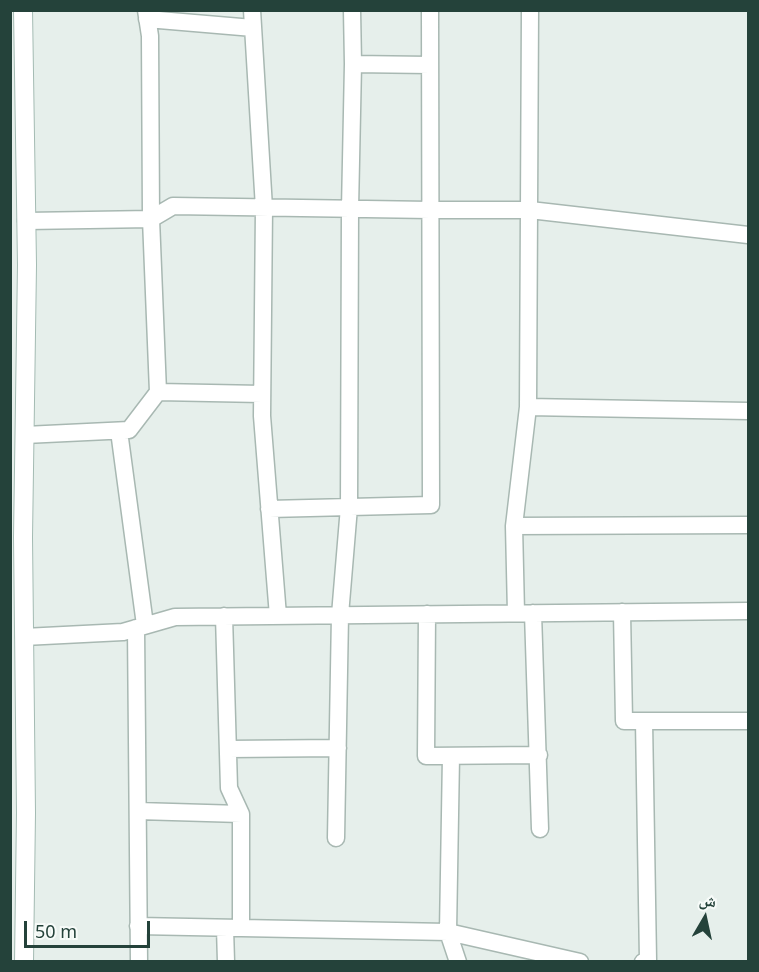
<!DOCTYPE html>
<meta charset="utf-8">
<style>
body{margin:0}
#map{position:relative;width:759px;height:972px;overflow:hidden;background:#e6efeb;font-family:"Noto Sans","Noto Naskh Arabic",sans-serif}
canvas{display:block}
.frame{position:absolute;inset:0;border:12px solid #24423a;pointer-events:none}
.north{position:absolute;left:675px;top:888px;width:60px;height:60px;-webkit-text-stroke:4px #f7fbf9;paint-order:stroke;rotate:9deg;font-size:16px;font-weight:700;line-height:24px;text-align:center;color:#24423a}
.north::after{content:'';display:block;margin:auto;width:21px;height:27px;background:#24423a;clip-path:polygon(50% 0,100% 100%,50% 72%,0 100%)}
.scale{position:absolute;left:24px;top:921px;width:126px;height:27px;box-sizing:border-box;border:3px solid #24423a;border-top:0;padding-left:8px;font-size:18px;line-height:21px;white-space:nowrap;color:#24423a;-webkit-text-stroke:4px #f7fbf9;paint-order:stroke}
</style>
<div id="map">
<canvas width="759" height="972"></canvas>
<div class="frame"></div>
<div class="north">ش</div>
<div class="scale">50 m</div>
</div>
<script>
const ctx = document.querySelector('canvas').getContext('2d');
ctx.lineJoin = 'round';
function stroke(path, color, width, dash) {
  ctx.strokeStyle = color;
  ctx.lineWidth = width;
  ctx.lineCap = dash ? 'butt' : 'round';
  ctx.setLineDash(dash || []);
  ctx.stroke(path);
}
const street = new Path2D(`
 M 146,10 L 150,36 L 151,219 L 158,392
 M 252,10 L 264,208 L 262,416 L 278,616
 M 147,19 L 253,28
 M 353,64 L 430,65
 M 26,221 L 151,219 L 173,206 L 430,210 L 530,210 L 748,235
 M 528,407 L 748,411
 M 119,431 L 145,625
 M 25,435 L 129,430 L 158,392 L 262,394
 M 269,509 L 431,505 L 430,10
 M 514,526 L 748,525
 M 622,612 L 624,721 L 748,721
 M 516,613 L 514,526 L 528,407 L 530,10
 M 533,613 L 540,829
 M 427,614 L 426,756 L 539,755
 M 224,616 L 229,788 L 241,814 L 241,928
 M 136,628 L 139,962
 M 24,637 L 123,632 L 175,617 L 748,611
 M 228,749 L 338,748
 M 451,756 L 448,932 L 458,962
 M 138,811 L 241,814
 M 336,838 L 340,615 L 349,507 L 350,209 L 353,64 L 352,10
 M 138,926 L 448,932 L 580,962
 M 225,928 L 226,962
 M 643,962 L 648,960 L 644,721`);
const secondary = new Path2D(`
 M 23,10 L 27,265 L 23,537 L 26,813 L 24,962`);
stroke(street, '#a8b8b2', 19);
stroke(secondary, '#a4bbb3', 20);
stroke(street, '#fff', 16);
stroke(secondary, '#fff', 18);
</script>
